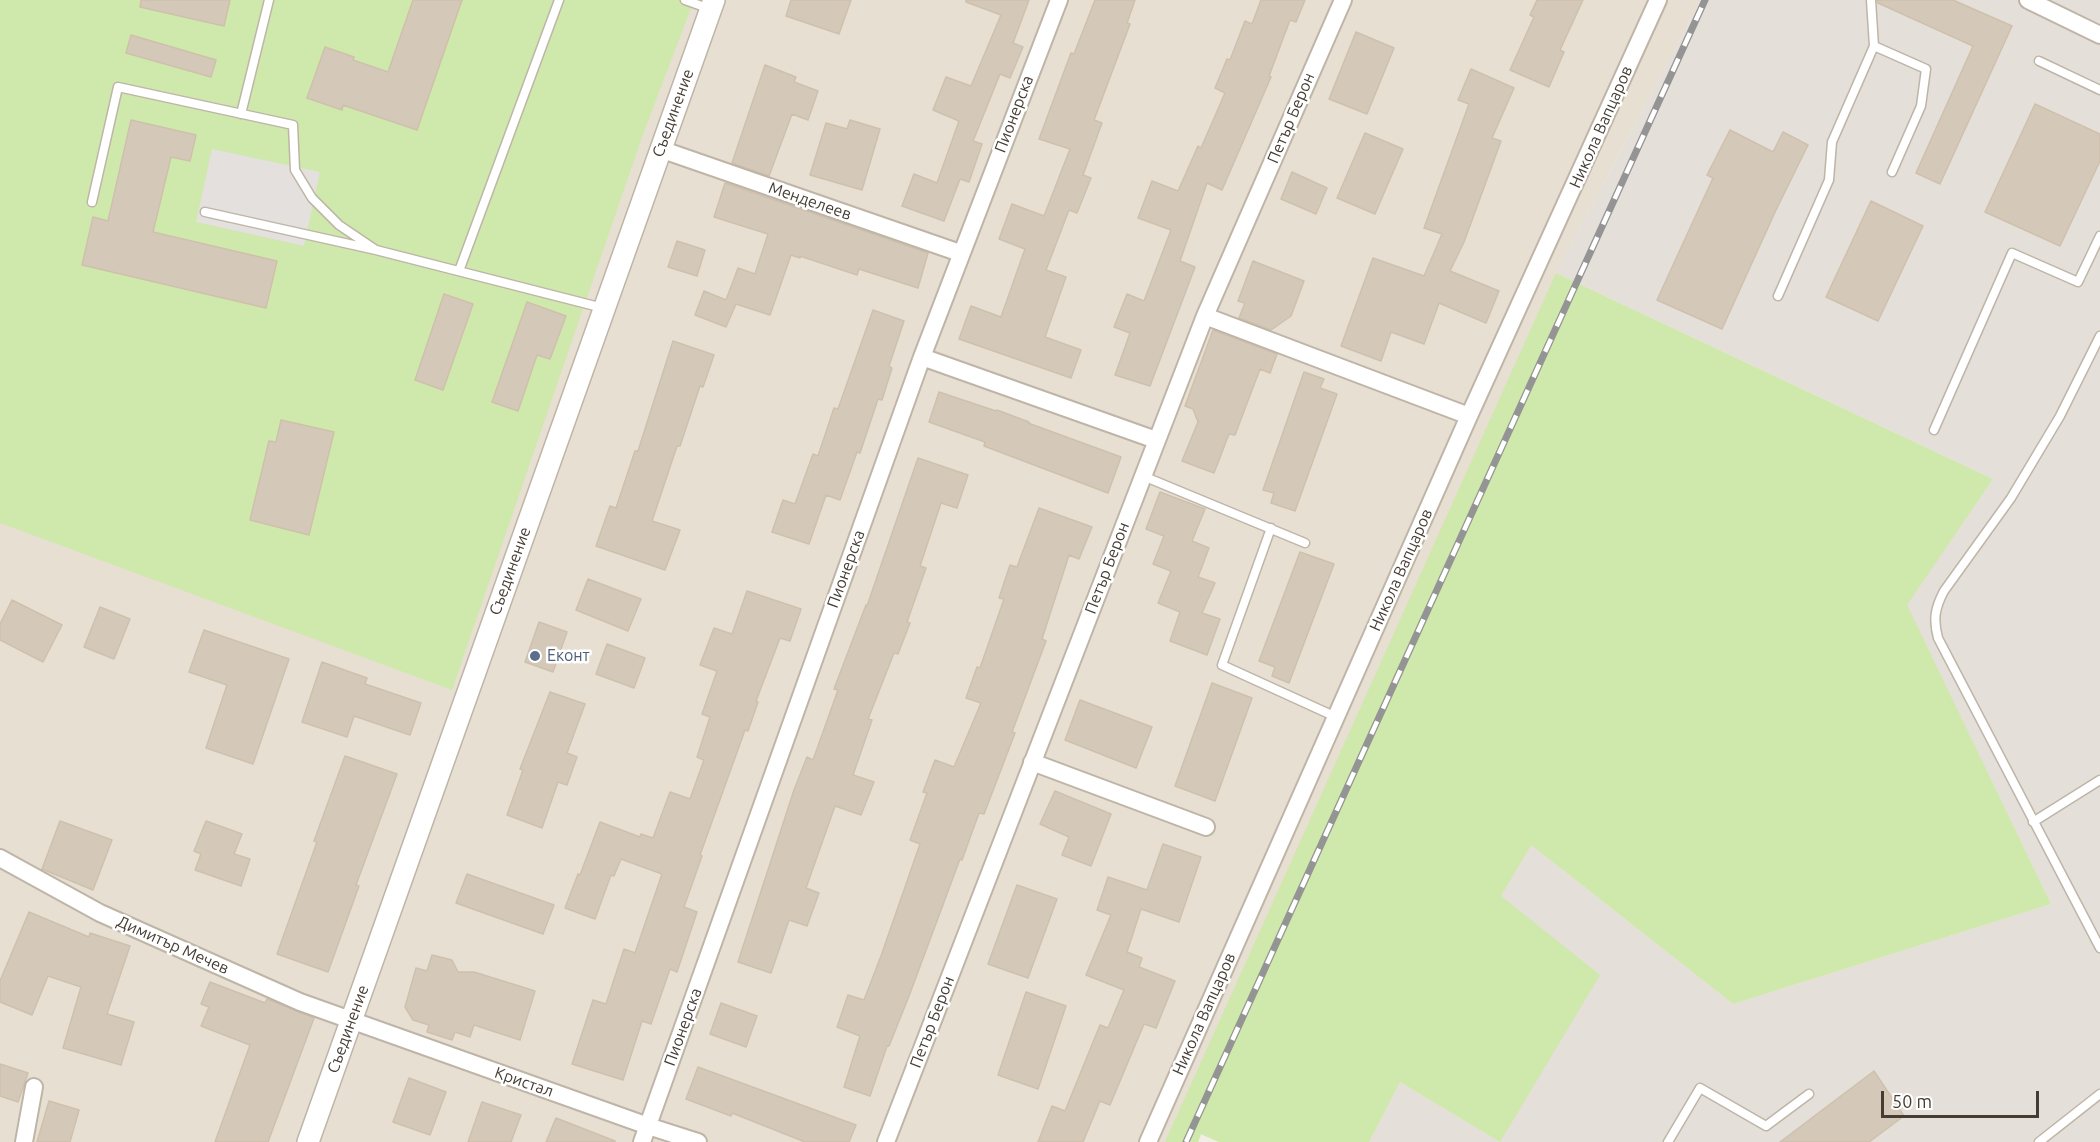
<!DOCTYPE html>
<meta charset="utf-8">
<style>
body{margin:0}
#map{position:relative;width:2100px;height:1142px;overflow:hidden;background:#f2eee4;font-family:Ubuntu,sans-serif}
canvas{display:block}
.scale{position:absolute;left:1881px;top:1091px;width:158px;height:27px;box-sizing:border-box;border:3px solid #453d34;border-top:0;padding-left:8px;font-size:18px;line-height:21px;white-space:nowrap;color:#453d34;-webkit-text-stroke:4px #fff;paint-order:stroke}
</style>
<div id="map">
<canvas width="2100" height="1142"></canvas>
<div class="scale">50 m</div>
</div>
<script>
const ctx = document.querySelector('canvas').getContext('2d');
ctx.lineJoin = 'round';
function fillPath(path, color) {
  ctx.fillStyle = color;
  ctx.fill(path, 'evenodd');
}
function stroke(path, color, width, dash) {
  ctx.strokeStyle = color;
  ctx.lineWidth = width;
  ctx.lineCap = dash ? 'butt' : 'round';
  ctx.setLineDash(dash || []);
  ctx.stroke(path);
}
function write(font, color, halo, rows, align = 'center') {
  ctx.font = font + ' Ubuntu,sans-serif';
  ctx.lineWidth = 5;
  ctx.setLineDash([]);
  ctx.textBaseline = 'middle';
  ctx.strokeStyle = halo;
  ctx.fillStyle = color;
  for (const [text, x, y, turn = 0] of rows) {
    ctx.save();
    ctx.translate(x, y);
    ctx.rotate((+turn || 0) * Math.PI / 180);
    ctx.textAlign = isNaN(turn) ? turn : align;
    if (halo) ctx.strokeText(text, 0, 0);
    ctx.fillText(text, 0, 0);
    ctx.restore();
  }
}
const residential = new Path2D(`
 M 0,0 L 1701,0 L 1556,273 L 1531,846 L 1500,1142 L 1400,1082 L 1369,1142 L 1219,1142 L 1201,1134 L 1198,1142 L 0,1142 Z`);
const industrial = new Path2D(`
 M 1701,0 L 2100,0 L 2100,1142 L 1500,1142 L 1501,896 L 1531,845 L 1733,1004 L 2051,904 L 1906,605 L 1993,479 L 1556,273 Z
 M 1400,1082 L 1500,1142 L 1369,1142 Z`);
const green = new Path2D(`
 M 0,0 L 694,0 L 642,137 L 452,690 L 0,523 Z
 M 1556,273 L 1993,479 L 1907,605 L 2051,904 L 1733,1004 L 1531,845 L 1501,896 L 1600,975 L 1500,1142 L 1400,1082 L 1369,1142 L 1219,1142 L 1201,1134 L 1198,1142 L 1165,1142 Z`);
const parking = new Path2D(`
 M 212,149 L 320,172 L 304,246 L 196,222 Z`);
const building = new Path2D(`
 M 141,0 L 230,0 L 224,26 L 140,7 Z
 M 413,0 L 462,0 L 417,130 L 343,105 L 342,110 L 307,98 L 325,47 L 354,57 L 353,60 L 388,72 Z
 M 791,0 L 851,0 L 839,34 L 786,16 Z
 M 966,0 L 1029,0 L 1013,43 L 1023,47 L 1010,78 L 1000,74 L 973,141 L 982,144 L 969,182 L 960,179 L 944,221 L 902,206 L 914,174 L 937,183 L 959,121 L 933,110 L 946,77 L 971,86 L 1001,15 L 966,2 Z
 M 1095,0 L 1135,0 L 1127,23 L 1130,24 L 1094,120 L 1102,123 L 1083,175 L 1091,178 L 1077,213 L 1069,210 L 1046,270 L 1066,277 L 1045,337 L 1081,350 L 1071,378 L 959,339 L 971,306 L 1001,317 L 1025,249 L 999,239 L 1012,204 L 1044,216 L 1070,149 L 1039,139 L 1071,53 L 1074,54 Z
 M 1261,0 L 1305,0 L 1296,22 L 1290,20 L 1269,76 L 1271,77 L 1222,190 L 1207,183 L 1180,261 L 1195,267 L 1150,386 L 1115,375 L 1130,333 L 1114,327 L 1127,294 L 1144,301 L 1171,230 L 1138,218 L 1152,181 L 1178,191 L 1198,146 L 1201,148 L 1225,93 L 1215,88 L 1227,59 L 1230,60 L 1245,21 L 1252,24 Z
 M 1537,0 L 1583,0 L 1560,50 L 1564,52 L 1549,87 L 1510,70 L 1534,17 L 1530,15 Z
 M 1877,0 L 1953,0 L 2012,26 L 1940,184 L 1916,173 L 1973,46 L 1878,3 Z
 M 1356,32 L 1394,48 L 1367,114 L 1329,99 Z
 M 131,35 L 216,60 L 211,77 L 126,53 Z
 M 765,65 L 796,77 L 794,82 L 818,91 L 808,120 L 792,114 L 769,176 L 732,163 Z
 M 1471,69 L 1514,88 L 1492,138 L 1501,141 L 1464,242 L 1450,271 L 1499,291 L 1486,323 L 1439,303 L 1424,344 L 1391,332 L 1381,361 L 1341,346 L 1373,258 L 1424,276 L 1442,234 L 1424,228 L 1469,104 L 1458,100 Z
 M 2035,104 L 2100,134 L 2100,161 L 2060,246 L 1985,212 Z
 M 131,120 L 196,135 L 190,161 L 171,157 L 153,232 L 277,261 L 266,308 L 82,265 L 93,217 L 108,221 Z
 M 850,120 L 880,129 L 862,190 L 810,175 L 826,123 L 847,129 Z
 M 1730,130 L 1773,152 L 1783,132 L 1808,145 L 1776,210 L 1722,329 L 1657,300 L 1713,178 L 1707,175 Z
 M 1365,133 L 1403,149 L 1375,214 L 1337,198 Z
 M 1292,172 L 1327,188 L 1316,214 L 1281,199 Z
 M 725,183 L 928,253 L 918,288 L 859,269 L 857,275 L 800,256 L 800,258 L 791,255 L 770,315 L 736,304 L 726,327 L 695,315 L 704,291 L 726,300 L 738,268 L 755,274 L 768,234 L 714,217 Z
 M 1871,201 L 1923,226 L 1878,321 L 1826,297 Z
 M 677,241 L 705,250 L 697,276 L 668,267 Z
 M 1253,261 L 1304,281 L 1291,316 L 1271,330 L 1239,318 L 1245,303 L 1238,301 Z
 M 444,294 L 473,304 L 443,390 L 415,380 Z
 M 527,302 L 566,316 L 550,359 L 537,355 L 518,411 L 492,402 Z
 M 873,310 L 904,321 L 889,366 L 892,368 L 882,400 L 878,399 L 860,453 L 857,452 L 840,500 L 826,495 L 809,544 L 772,532 L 783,500 L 795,504 L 813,454 L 818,456 L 834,408 L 838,409 Z
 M 1213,330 L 1277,354 L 1270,373 L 1260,369 L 1235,435 L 1229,434 L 1214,473 L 1182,461 L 1198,422 L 1193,409 L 1185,406 Z
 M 673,341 L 714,355 L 703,387 L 700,386 L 680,446 L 677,446 L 652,521 L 680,530 L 665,570 L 596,546 L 610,506 L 616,508 L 635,451 L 638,451 Z
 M 1304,372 L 1324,379 L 1320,388 L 1337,394 L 1295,511 L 1271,503 L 1274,493 L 1263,490 Z
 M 939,392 L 996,411 L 997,410 L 1029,422 L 1028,423 L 1121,457 L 1108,493 L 984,446 L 985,442 L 929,422 Z
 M 281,420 L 334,432 L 309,535 L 250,520 L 269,441 L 276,442 Z
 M 918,458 L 968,475 L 957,508 L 941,503 L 920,566 L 926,568 L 907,622 L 910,623 L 898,654 L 894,653 L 868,719 L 872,720 L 853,775 L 874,782 L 861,815 L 835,806 L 806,888 L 819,893 L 807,926 L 789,920 L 771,973 L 738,962 L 794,790 L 807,757 L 813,760 L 838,690 L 834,689 L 866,605 L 867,606 Z
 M 1160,492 L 1205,509 L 1192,541 L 1209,548 L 1198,577 L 1215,583 L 1202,613 L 1220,619 L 1207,655 L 1170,641 L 1180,612 L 1158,603 L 1171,571 L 1153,564 L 1164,536 L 1146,529 Z
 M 1039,508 L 1092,527 L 1079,559 L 1069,555 L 1042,639 L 1046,641 L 1012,732 L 1015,733 L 984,814 L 979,813 L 962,860 L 960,859 L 909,996 L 889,1046 L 887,1046 L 870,1096 L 844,1087 L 860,1036 L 837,1027 L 848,995 L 864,1000 L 881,956 L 920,844 L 910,840 L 927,793 L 923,792 L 935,760 L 954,767 L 981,703 L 966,698 L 977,667 L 980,668 L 1004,599 L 999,598 L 1010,565 L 1017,567 Z
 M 1300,552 L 1334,564 L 1289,683 L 1272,676 L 1275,667 L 1259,661 Z
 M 588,579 L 641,599 L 628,631 L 576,610 Z
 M 747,591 L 801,609 L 790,641 L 780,638 L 756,701 L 758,702 L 748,731 L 745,730 L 700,855 L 702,856 L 684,907 L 697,912 L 677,972 L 670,969 L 651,1024 L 642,1021 L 623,1080 L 572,1064 L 593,1000 L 606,1004 L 624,949 L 635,953 L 662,874 L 621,859 L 614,876 L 611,875 L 595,919 L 565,908 L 578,874 L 580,875 L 600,822 L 640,837 L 641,834 L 653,838 L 670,792 L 690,799 L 704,760 L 697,757 L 710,717 L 702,714 L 717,671 L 700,665 L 714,628 L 732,634 Z
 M 12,600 L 62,625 L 43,662 L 0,640 L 0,624 Z
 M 100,607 L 130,619 L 114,659 L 84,647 Z
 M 539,622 L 567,632 L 553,672 L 525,662 Z
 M 204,630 L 289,659 L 253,764 L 206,748 L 227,685 L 189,672 Z
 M 607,644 L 645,658 L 634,688 L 596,674 Z
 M 322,662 L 367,678 L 365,684 L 421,703 L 410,735 L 354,716 L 347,737 L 302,722 Z
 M 1212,683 L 1252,698 L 1215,801 L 1175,786 Z
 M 550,692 L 585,704 L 567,753 L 577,757 L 567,785 L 558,782 L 542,828 L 507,815 L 523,770 L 520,769 Z
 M 1080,700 L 1152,727 L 1136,768 L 1065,740 Z
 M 345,756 L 397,774 L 356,885 L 359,886 L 328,972 L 277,954 L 317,842 L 314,841 Z
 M 1055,791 L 1111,814 L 1091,866 L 1062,855 L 1069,837 L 1040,824 Z
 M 60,821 L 112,840 L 93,890 L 42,869 Z
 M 206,821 L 242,834 L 234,854 L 250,859 L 241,886 L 195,870 L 201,854 L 194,851 Z
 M 1163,844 L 1201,857 L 1179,922 L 1141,909 L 1127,952 L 1142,958 L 1139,967 L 1175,981 L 1156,1028 L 1144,1024 L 1110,1105 L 1100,1101 L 1083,1142 L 1038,1142 L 1052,1106 L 1065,1111 L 1100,1025 L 1108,1028 L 1124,990 L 1086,975 L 1111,915 L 1097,910 L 1108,877 L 1147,890 Z
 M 467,874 L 554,905 L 543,934 L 456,903 Z
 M 1017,885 L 1057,899 L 1028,978 L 988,964 Z
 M 29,912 L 89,937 L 90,933 L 130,946 L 107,1014 L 134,1022 L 121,1065 L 63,1048 L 81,987 L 48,976 L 32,1015 L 0,1002 L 0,981 Z
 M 432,955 L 452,960 L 458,972 L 474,972 L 535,991 L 520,1040 L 474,1025 L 470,1037 L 455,1032 L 452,1040 L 427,1032 L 429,1025 L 413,1020 L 405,1007 L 416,968 L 427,971 Z
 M 210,982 L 265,1003 L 267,999 L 314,1018 L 268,1142 L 215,1142 L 250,1045 L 201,1026 L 209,1007 L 201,1004 Z
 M 1026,992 L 1066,1006 L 1038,1089 L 998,1075 Z
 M 721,1003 L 757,1016 L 746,1047 L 710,1034 Z
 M 0,1064 L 28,1073 L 18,1102 L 0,1096 Z
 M 698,1067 L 856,1125 L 849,1142 L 805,1142 L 732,1113 L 731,1116 L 686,1099 Z
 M 1874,1071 L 1904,1116 L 1869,1142 L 1780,1142 Z
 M 409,1078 L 446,1092 L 430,1135 L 393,1122 Z
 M 49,1101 L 79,1110 L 70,1142 L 37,1142 Z
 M 482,1102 L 521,1115 L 511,1142 L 468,1142 Z
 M 556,1118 L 615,1141 L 615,1142 L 546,1142 Z`);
const service = new Path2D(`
 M 685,0 L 710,9
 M 1871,0 L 1874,46
 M 2039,61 L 2100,90
 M 241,114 L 269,0
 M 92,202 L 118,87 L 293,125 L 295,170 L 312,198 L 339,225 L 376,250
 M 205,212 L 376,250 L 603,308
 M 459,271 L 559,0
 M 1778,296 L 1829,180 L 1832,142 L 1874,46 L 1926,69 L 1921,106 L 1892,172
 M 2100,336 L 2060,416 L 2011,498 L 1944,591 C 1935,608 1933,619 1938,638 L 2100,948
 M 1934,430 L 2012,253 L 2078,282 L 2100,236
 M 1143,476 L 1305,543
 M 1271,528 L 1222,665 L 1336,717
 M 2033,822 L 2100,780
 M 1668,1142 L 1700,1088 L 1766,1126 L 1809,1094
 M 2039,1142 L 2100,1094`);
const minor = new Path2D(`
 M 2028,0 L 2100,35
 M 660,149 L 960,253
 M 1205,316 L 1469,416
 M 922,357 L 1156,440
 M 1032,762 L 1206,827
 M 0,858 L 100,913 L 300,1002 L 648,1126 L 698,1142
 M 24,1142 L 34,1087
 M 642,1142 L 922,357 L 1059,0
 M 886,1142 L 1205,316 L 1343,0
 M 1148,1142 L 1469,416 L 1658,0`);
const tertiary = new Path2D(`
 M 308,1142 L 714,0`);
const rail = new Path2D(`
 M 1186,1142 L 1705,0`);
const markers = [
 [535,656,6,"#5c6f8a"]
];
const streetNames = [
 ["Съединение",673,113,-70],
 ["Пионерска",1014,114,-69],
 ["Петър Берон",1291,118,-67],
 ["Никола Вапцаров",1601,127,-66],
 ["Менделеев",810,201,19],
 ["Петър Берон",1107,568,-69],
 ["Пионерска",846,569,-70],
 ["Никола Вапцаров",1401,570,-66],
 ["Съединение",510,571,-70],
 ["Димитър Мечев",173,945,24],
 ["Никола Вапцаров",1204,1014,-66],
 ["Петър Берон",932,1022,-69],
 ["Пионерска",683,1027,-70],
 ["Съединение",348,1029,-70],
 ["Кристал",524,1082,19]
];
const serviceNames = [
 ["Еконт",547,656]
];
fillPath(residential, '#e7dfd2');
fillPath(industrial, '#e4dfd9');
fillPath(green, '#cfe8ab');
fillPath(parking, '#e3e0dd');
fillPath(building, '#d4c9b9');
stroke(building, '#cfc0ac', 1.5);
stroke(service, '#beb5a7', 11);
stroke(minor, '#beb5a7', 20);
stroke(tertiary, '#beb5a7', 24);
stroke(service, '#fff', 8);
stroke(minor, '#fff', 16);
stroke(tertiary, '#fff', 21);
stroke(rail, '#949494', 7);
stroke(rail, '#fff', 4.5, [14]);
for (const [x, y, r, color] of markers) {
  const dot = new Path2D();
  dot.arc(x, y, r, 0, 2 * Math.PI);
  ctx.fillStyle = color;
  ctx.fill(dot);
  stroke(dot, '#fff', 2);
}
write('16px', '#453d34', '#fff', streetNames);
write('16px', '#4e5e75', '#fff', serviceNames, 'left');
</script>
